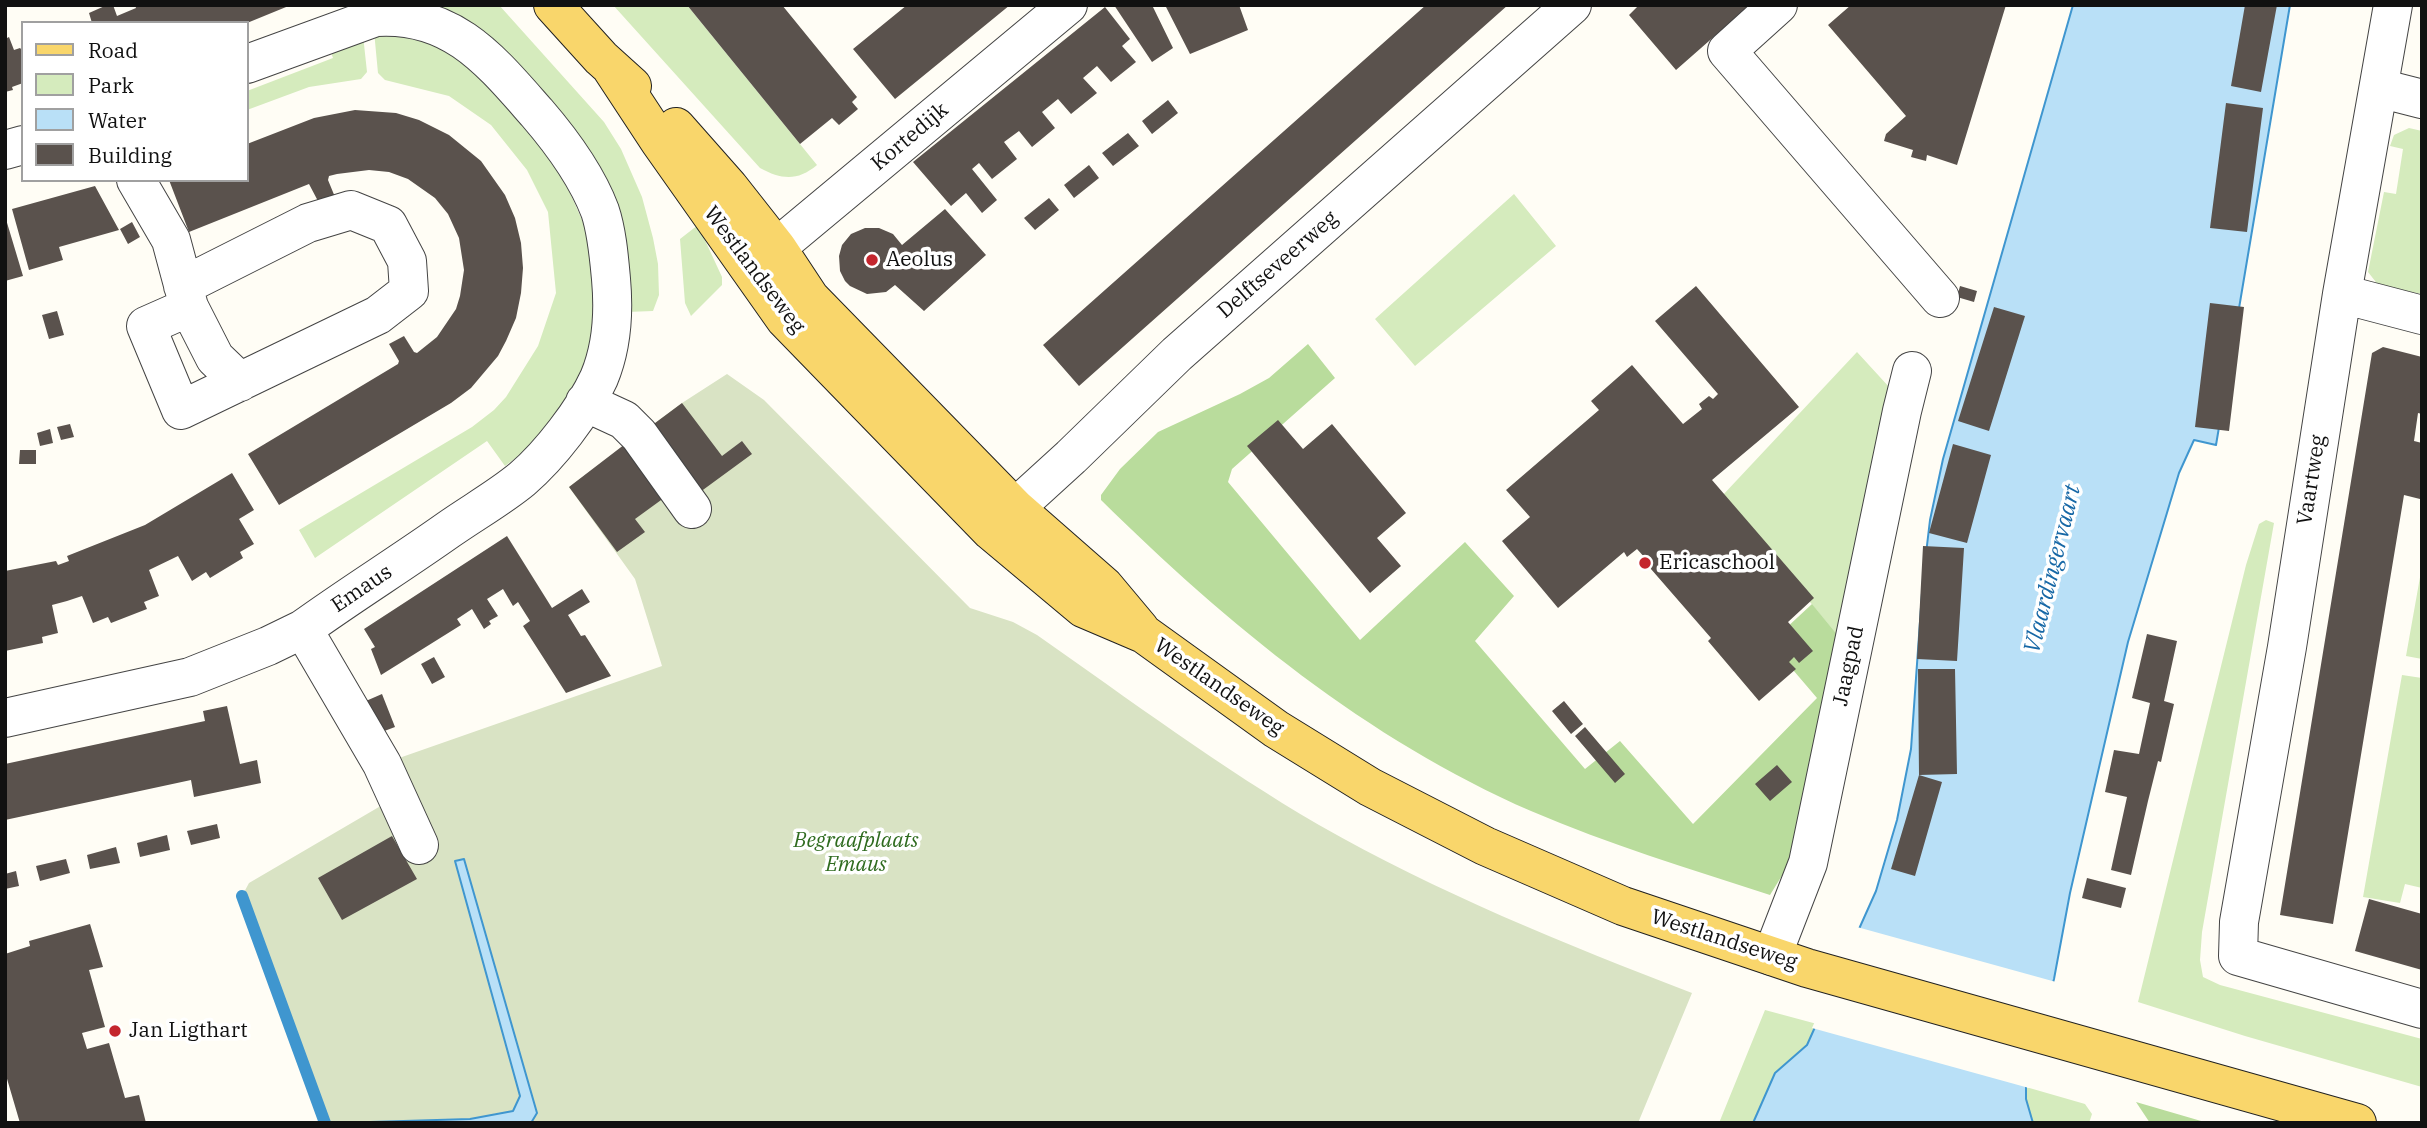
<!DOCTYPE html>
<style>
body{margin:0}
#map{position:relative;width:2427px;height:1128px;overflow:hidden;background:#fffdf5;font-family:"IBM Plex Serif",serif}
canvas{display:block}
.frame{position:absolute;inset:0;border:7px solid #111;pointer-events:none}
.legend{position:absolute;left:21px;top:21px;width:228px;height:161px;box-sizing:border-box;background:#fff;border:2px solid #a0a0a0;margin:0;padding:9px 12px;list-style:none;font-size:21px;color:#111}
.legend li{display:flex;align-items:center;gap:14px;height:35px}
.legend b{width:35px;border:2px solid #a0a0a0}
</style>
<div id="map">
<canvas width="2427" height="1128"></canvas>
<div class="frame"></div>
<ul class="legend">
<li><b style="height:9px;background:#f9d66b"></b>Road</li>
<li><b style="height:19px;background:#d5ebbd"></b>Park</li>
<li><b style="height:19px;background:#b9e0f7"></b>Water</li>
<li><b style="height:19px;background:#5a524d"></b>Building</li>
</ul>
</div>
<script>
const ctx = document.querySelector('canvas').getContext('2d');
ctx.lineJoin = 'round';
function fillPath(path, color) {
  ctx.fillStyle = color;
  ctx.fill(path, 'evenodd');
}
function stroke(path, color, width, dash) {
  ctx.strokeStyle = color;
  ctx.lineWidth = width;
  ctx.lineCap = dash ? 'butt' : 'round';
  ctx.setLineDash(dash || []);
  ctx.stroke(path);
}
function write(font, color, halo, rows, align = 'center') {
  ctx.font = font + ' "IBM Plex Serif",serif';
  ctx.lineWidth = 7;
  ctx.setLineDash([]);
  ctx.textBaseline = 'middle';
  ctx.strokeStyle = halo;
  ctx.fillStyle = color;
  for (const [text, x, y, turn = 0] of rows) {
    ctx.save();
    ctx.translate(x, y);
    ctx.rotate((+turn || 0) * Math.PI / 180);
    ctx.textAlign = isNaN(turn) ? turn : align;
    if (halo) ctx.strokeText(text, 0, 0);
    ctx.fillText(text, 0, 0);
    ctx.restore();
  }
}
const green = new Path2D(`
 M 411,5 L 499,5 L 604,122 L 621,149 L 642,197 L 653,238 L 658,264 L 659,295 L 653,311 L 627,312 L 609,196 Z
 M 613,5 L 687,5 L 817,165 C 798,181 782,180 760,168 Z
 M 374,31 L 448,47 L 511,109 L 563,177 L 586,229 L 598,289 L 590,348 L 575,388 L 529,448 L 505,466 L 487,441 L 315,558 L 299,530 L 472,427 L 494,410 L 506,397 L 538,346 L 556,293 L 548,212 L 527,170 L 491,125 L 449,96 L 385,80 L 378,73 Z
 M 363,35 L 367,72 L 361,79 L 309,87 L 247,110 L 247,91 L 333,58 L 329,47 Z
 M 2409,128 L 2422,131 L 2422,294 L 2379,286 L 2368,272 L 2384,192 L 2396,194 L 2403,149 L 2390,146 L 2394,135 Z
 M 1514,194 L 1556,246 L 1415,366 L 1375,319 Z
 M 698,225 L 722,277 L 722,285 L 691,316 L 685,303 L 680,239 Z
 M 1857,352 L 1890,388 L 1854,655 L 1722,496 Z
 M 2266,520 L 2274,523 L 2202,932 L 2200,960 L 2203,977 L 2220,985 L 2422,1039 L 2422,1087 L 2245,1036 L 2138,1002 L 2246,565 L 2259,524 Z
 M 2422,566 L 2422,659 L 2406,656 Z
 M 2402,675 L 2422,678 L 2422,888 L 2405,884 L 2400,903 L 2363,897 Z
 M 1765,1010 L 1817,1024 L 1807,1045 L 1775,1073 L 1753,1123 L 1719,1123 Z
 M 2026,1087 L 2085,1104 L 2092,1114 L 2089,1123 L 2033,1123 L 2026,1099 Z`);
const forest = new Path2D(`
 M 1308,344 L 1335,378 L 1232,469 L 1228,482 L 1360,640 L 1465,542 L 1514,596 L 1475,641 L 1585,769 L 1620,741 L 1693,824 L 1817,698 L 1770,643 L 1812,604 L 1854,655 L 1791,861 L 1770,895 C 1690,869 1608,844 1531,811 C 1366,739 1228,625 1101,500 L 1101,495 L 1120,469 L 1158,432 L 1240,394 L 1269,378 Z
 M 2136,1102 L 2208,1123 L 2150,1123 Z`);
const cemetery = new Path2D(`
 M 727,374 L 764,400 L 970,608 L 1013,622 L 1037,635 C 1130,700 1221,768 1319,825 C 1438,893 1565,944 1692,993 L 1638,1123 L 325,1123 L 242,896 L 249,883 L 396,797 L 382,764 L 662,666 L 635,579 L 569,487 L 682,403 Z`);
const water = new Path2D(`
 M 2073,5 L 2290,5 L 2216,445 L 2194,440 L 2179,473 L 2128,642 L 2070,893 L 2054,979 L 2026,1087 L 2026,1099 L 2033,1123 L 1753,1123 L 1775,1073 L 1807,1045 L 1876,891 L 1897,820 L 1911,749 L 1923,579 L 1930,520 L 1943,459 Z
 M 464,859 L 537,1113 L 531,1123 L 337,1123 L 470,1119 L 513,1111 L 520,1096 L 455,861 Z`);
const pier = new Path2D(`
 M 1857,927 L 2056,982 L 2029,1088 L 1812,1028 Z`);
const stream = new Path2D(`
 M 242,896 L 325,1123`);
const building = new Path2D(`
 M 107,5 L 113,5 L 117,16 L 136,8 L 135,5 L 291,5 L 247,23 L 92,23 L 89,13 Z
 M 687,5 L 782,5 L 857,97 L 852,102 L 858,109 L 839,125 L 832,118 L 800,144 Z
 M 907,5 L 1010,5 L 895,99 L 853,49 Z
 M 1114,5 L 1152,5 L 1173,48 L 1152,62 Z
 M 1165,5 L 1239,5 L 1248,30 L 1190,54 Z
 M 1426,5 L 1508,5 L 1079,386 L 1043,345 Z
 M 1639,5 L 1750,5 L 1676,70 L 1629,15 Z
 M 1851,5 L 2006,5 L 1957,165 L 1927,155 L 1926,161 L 1911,157 L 1913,150 L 1884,141 L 1886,134 L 1906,116 L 1828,25 Z
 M 2245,5 L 2277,5 L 2261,92 L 2231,86 Z
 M 1105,7 L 1130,39 L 1122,46 L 1136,62 L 1111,82 L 1097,66 L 1083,78 L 1097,93 L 1071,114 L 1058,99 L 1042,112 L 1055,128 L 1032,147 L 1019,131 L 1004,142 L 1017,159 L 992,179 L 979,163 L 972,169 L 997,200 L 982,213 L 966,193 L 951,206 L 913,162 Z
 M 9,37 L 14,50 L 20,48 L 23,51 L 23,83 L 12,87 L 13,90 L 5,92 L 5,39 Z
 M 1168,100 L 1178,113 L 1152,134 L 1142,121 Z
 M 2226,103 L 2263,108 L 2247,232 L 2210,228 Z
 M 355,110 L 396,113 L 419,120 L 449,135 L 481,161 L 505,195 L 515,218 L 521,243 L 523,268 L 521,293 L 516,318 L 506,341 L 498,356 L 471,388 L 451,403 L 279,505 L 248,454 L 398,364 L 399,361 L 389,344 L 404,336 L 414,352 L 417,353 L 437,337 L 456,309 L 460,296 L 464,270 L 459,238 L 448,214 L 435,198 L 408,179 L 389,172 L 369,170 L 337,174 L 329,176 L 328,180 L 335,197 L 319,203 L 309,184 L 189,232 L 169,180 L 247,180 L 247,144 L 314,118 Z
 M 1128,133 L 1139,146 L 1113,166 L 1102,153 Z
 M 1089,165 L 1099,178 L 1074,198 L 1064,185 Z
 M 95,186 L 119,230 L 59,247 L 63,260 L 29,270 L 12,209 Z
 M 1049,198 L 1059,210 L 1035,230 L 1024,218 Z
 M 945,209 L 986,255 L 924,311 L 895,285 L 886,292 L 867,294 L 850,286 L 845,281 L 840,271 L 839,256 L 842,245 L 851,234 L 865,228 L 879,228 L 893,234 L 902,245 Z
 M 5,216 L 23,276 L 5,281 Z
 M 132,222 L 140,237 L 128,244 L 120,229 Z
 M 1696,286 L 1799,407 L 1712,480 L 1814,598 L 1788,622 L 1813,651 L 1799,663 L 1794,657 L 1789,662 L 1796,669 L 1759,701 L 1708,641 L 1711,638 L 1644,561 L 1646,559 L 1637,549 L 1627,557 L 1624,552 L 1558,608 L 1502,541 L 1530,517 L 1506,490 L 1599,410 L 1591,401 L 1632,365 L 1683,424 L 1702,409 L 1699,404 L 1709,396 L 1713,399 L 1718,394 L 1655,321 Z
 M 1960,286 L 1977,291 L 1974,302 L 1957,297 Z
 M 2210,303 L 2244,307 L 2229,431 L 2195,427 Z
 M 1994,307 L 2025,316 L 1989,431 L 1958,421 Z
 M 57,311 L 64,335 L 49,339 L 42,315 Z
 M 2383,347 L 2422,357 L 2422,414 L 2418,413 L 2414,441 L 2422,443 L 2422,490 L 2420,499 L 2404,495 L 2333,924 L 2280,915 L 2372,353 Z
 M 682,403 L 722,456 L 742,441 L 752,454 L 696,495 L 647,429 Z
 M 1278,420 L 1303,449 L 1332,424 L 1406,513 L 1377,538 L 1401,566 L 1370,593 L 1247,446 Z
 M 70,424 L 74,437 L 61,440 L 57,427 Z
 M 50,429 L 53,443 L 40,446 L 37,433 Z
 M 629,441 L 668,495 L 635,519 L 645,532 L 617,552 L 569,487 Z
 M 1953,444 L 1991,455 L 1967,543 L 1929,533 Z
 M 20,450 L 36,450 L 36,464 L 19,464 Z
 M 232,473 L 254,510 L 239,519 L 254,544 L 240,552 L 243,558 L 210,578 L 206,572 L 192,581 L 178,556 L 149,570 L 159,596 L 144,602 L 147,609 L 111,623 L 108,617 L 93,623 L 82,596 L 67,601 L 52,605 L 58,633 L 42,637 L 43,643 L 5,651 L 5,571 L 56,561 L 58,565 L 69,561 L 67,556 L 145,525 Z
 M 507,536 L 552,608 L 582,589 L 590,602 L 568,615 L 581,636 L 585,635 L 611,676 L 566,693 L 523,626 L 530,621 L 518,602 L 513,606 L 503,589 L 487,599 L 498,616 L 489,621 L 491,624 L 484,629 L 472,609 L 457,619 L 461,625 L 381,675 L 371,649 L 375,647 L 364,629 Z
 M 1923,546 L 1964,548 L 1957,661 L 1917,659 Z
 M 2147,634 L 2177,641 L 2164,701 L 2174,704 L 2161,762 L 2158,761 L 2148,801 L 2131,875 L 2111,870 L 2127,797 L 2105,792 L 2114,750 L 2139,754 L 2150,703 L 2132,698 Z
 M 434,657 L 445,677 L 432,684 L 421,664 Z
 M 1918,669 L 1955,669 L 1957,774 L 1919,775 L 1942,782 L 1915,876 L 1891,869 L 1919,775 Z
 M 382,694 L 395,727 L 371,736 L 359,704 Z
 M 1564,701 L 1583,724 L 1571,734 L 1552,711 Z
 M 227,706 L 240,764 L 257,760 L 261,783 L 194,797 L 191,780 L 5,820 L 5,764 L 205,721 L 203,711 Z
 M 1585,727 L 1625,774 L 1615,783 L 1575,736 Z
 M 1777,765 L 1792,782 L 1770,801 L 1755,784 Z
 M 217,824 L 220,838 L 191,845 L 187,831 Z
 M 167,835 L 170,850 L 140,857 L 137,843 Z
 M 392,836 L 417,879 L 342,920 L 318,878 Z
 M 116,847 L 120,863 L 90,869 L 87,855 Z
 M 66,859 L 70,873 L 40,881 L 36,866 Z
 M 16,871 L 19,886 L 5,889 L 5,874 Z
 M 2087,878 L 2126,888 L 2121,908 L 2082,898 Z
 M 2369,899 L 2422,914 L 2422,970 L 2355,951 Z
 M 90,924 L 103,967 L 89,970 L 105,1027 L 82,1033 L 87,1049 L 109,1043 L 125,1098 L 139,1095 L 146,1123 L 20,1123 L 5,1072 L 5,954 L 30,946 L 29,941 Z`);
const minor = new Path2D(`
 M 1778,5 L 1727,51 L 1940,298
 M 2393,5 L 2342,294 L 2287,647 L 2239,922 L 2238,956 L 2422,1009
 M 2379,88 L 2422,99
 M 5,150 L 23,145
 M 136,180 L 171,240 L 189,307 L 215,358 L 240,382
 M 752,268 L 1068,5
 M 183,286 L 308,223 L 351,210 L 388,225 L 407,261 L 409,291 L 378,315 L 181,410 L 146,326 L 189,307
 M 2342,294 L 2422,315
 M 585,402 L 624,420 L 639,435 L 692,509
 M 992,529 L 1071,457 L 1177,354 L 1572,5
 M 303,629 L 382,764 L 419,845
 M 5,718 L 190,677 L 268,646 L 303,629 C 350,595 400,564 448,530 C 472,513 499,498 522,479 C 550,455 584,411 599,378 C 612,347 614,312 611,279 C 609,257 607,232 600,211 C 586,174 562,142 537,113 C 491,61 453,12 376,17 L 247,64
 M 1772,956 L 1808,863 L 1902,411 L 1912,371`);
const major = new Path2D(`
 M 553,5 L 601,58 L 632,86
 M 612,69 L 660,142 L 785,319 L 991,531 L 1083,608 L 1144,634 L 1276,729 L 1370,787 L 1485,846 L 1623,906 L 1807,968 L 2357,1123
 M 676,127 L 729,187 L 777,248 L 810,298 L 1015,508 L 1104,586 L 1140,629`);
const markers = [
 [872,260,7,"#c4262e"],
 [1645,563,7,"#c4262e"],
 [115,1031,7,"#c4262e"]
];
const streetNames = [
 ["Kortedijk",910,137,-40],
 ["Delftseveerweg",1278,265,-41],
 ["Westlandseweg",754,270,53],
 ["Vaartweg",2312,480,-81],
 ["Emaus",362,589,-34],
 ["Jaagpad",1849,666,-78],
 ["Westlandseweg",1219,687,35],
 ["Westlandseweg",1724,940,18]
];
const poiNames = [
 ["Aeolus",886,260],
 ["Ericaschool",1659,563],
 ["Jan Ligthart",129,1031]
];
const parkNames = [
 ["Begraafplaats",856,841],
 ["Emaus",856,865]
];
const waterNames = [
 ["Vlaardingervaart",2053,569,-76]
];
fillPath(green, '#d5ebbd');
fillPath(forest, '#b9dc9c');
fillPath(cemetery, '#d9e3c4');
fillPath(water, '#b9e0f7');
stroke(water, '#3f96cf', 2);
fillPath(pier, '#fffdf5');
stroke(stream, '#3f96cf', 12);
fillPath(building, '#5a524d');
stroke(minor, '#444', 40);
stroke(major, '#222', 40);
stroke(minor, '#fff', 38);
stroke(major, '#f9d66b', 38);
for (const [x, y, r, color] of markers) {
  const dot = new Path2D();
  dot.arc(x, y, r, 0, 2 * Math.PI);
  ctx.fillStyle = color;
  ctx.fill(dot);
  stroke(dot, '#fff', 2.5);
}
write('21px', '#111', '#fff', streetNames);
write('21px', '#111', '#fff', poiNames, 'left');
write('italic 21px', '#2f6b1f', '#fff', parkNames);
write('italic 23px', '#1768a6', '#fff', waterNames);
</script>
